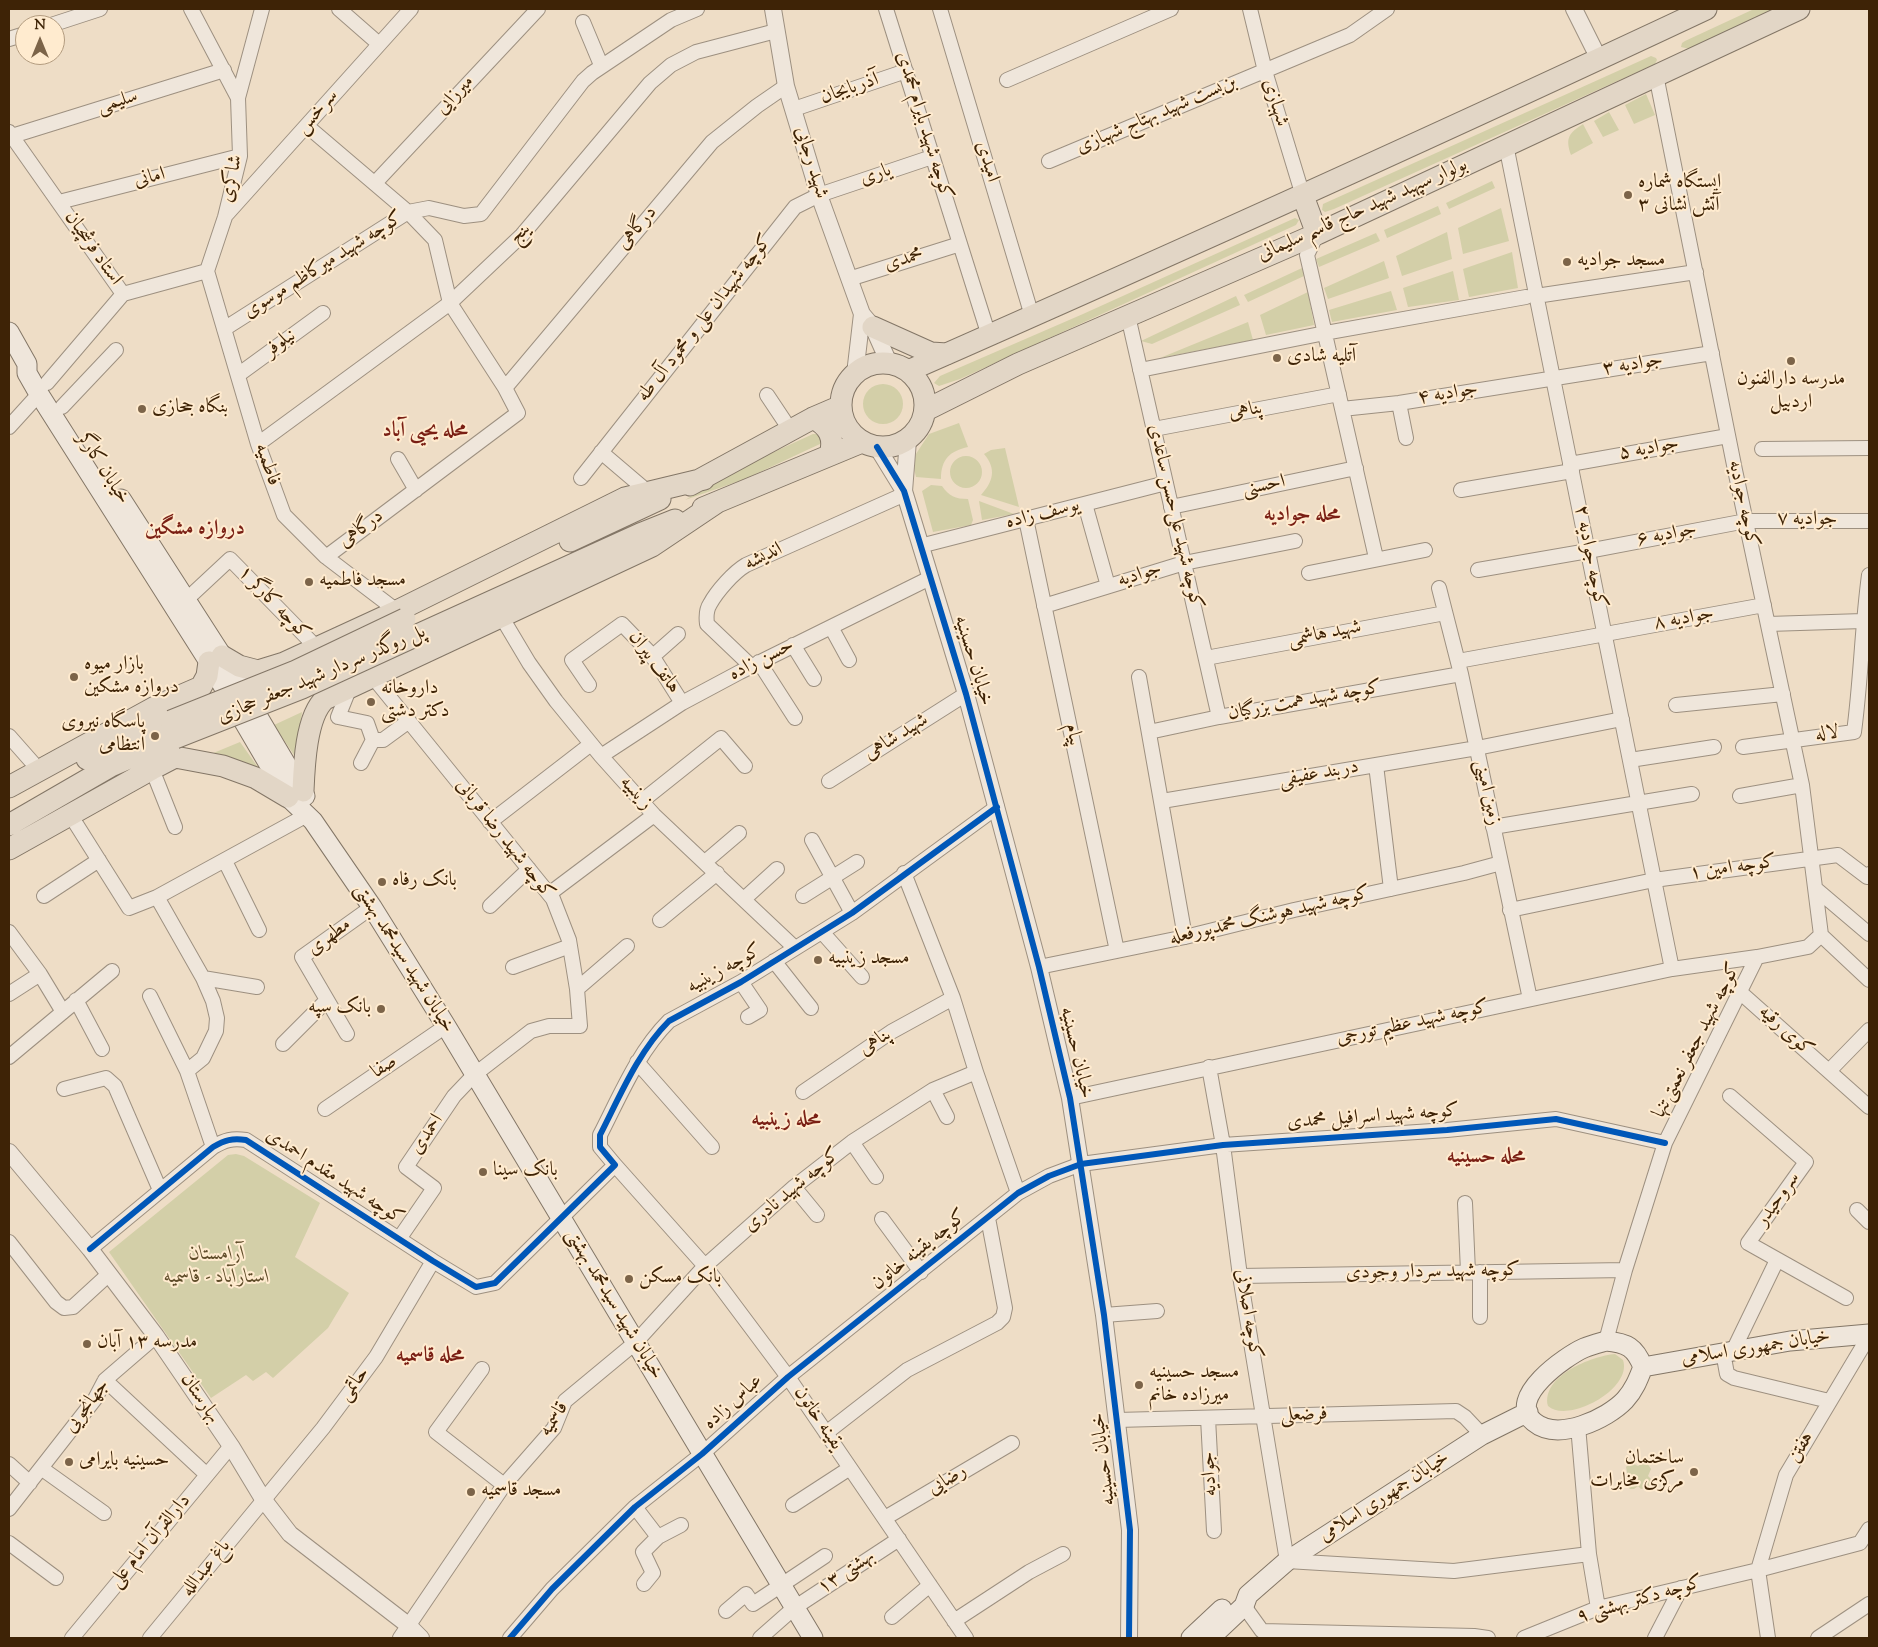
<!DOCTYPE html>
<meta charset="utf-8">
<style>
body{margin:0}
#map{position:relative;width:1878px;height:1647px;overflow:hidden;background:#eeddc6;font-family:"Sorts Mill Goudy",serif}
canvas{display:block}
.frame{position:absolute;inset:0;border:10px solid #3e2306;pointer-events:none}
.north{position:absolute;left:15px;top:15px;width:50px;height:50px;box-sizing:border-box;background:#ffebcf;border:1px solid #b29b7f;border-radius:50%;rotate:0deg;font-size:14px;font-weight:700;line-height:20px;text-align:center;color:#3e2306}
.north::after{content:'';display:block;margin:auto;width:18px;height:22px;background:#7c6449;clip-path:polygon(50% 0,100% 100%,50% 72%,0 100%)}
</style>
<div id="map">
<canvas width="1878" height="1647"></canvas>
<div class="frame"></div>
<div class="north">N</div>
</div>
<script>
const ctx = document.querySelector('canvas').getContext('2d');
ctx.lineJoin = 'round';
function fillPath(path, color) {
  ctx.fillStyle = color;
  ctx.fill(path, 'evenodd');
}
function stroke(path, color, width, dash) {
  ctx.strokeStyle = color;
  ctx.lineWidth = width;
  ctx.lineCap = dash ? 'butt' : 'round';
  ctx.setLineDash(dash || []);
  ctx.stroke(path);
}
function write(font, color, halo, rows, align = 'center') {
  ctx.font = font + ' "Sorts Mill Goudy",Amiri,serif';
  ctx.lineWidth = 4;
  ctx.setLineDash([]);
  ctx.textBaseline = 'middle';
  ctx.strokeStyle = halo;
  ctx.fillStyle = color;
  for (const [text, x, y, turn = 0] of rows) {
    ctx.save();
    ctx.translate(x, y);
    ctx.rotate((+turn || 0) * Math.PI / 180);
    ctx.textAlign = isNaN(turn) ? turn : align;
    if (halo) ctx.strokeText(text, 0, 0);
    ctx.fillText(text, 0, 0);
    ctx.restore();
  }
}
const green = new Path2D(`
 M 1754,9 L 1775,9 L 1690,49 L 1681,47 L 1682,43 L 1685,41 Z
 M 1651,56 L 1656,58 L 1657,60 L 1655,64 L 1334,209 L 1325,212 L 1322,210 L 1323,204 Z
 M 1646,94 L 1655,115 L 1634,124 L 1625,105 Z
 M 1609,112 L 1619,130 L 1603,137 L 1594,121 Z
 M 1583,124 L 1593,143 L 1571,155 C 1565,138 1569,133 1583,124 Z
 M 1492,181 L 1495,188 L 1449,209 L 1446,203 Z
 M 1438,206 L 1441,214 L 1387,238 L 1384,230 Z
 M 1501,208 L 1509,241 L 1463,254 L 1458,228 Z
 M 1295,218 L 1299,220 L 1296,225 L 960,379 L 939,386 L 934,383 L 940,376 L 1083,314 Z
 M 1447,232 L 1452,259 L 1402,276 L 1396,256 Z
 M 1376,233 L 1380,241 L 1319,267 L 1316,259 Z
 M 1512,252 L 1518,288 L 1469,297 L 1463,269 Z
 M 1384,261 L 1389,278 L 1328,299 L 1324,288 Z
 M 1302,268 L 1304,276 L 1248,302 L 1244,295 Z
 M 1453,271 L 1459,300 L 1408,307 L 1403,288 Z
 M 1391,291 L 1397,310 L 1332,322 L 1329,310 Z
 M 1308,292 L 1314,325 L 1266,335 L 1260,315 Z
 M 1236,296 L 1240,305 L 1152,344 L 1141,341 Z
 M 1248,322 L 1253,340 L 1160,358 Z
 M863 404a20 20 0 1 1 40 0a20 20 0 1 1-40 0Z
 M 959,423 L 968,447 C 950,451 941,459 941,479 L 916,477 L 912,460 L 929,434 Z
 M 813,434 L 820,434 L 822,439 L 820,444 L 745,479 L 685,500 L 739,468 Z
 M 1005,448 L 1019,507 L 981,495 C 993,482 997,469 984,454 L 991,450 Z
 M950 472a16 16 0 1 1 32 0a16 16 0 1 1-32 0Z
 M 931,485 L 942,486 C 949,496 955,499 968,499 L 973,520 L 971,525 L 933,532 L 922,491 Z
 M 979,501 L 1014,514 L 982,520 Z
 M 302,712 L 296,758 L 274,725 Z
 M 240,742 L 260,770 L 211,754 Z
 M 236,1154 L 244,1156 L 320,1203 L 295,1257 L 349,1293 L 328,1328 L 273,1378 L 266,1372 L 253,1381 L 246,1375 L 211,1398 L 109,1252 L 228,1155 Z
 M 1615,1354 L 1623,1360 C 1633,1389 1568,1424 1548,1406 C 1541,1376 1592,1356 1615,1354 Z
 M 1642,1463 L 1647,1463 L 1651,1469 L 1648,1476 L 1651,1479 L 1649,1487 L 1641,1489 L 1638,1486 L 1634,1489 L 1630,1489 L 1625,1484 L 1628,1477 L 1626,1467 L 1629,1464 L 1634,1464 L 1638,1466 Z`);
const minor = new Path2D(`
 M 339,9 L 379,44
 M 886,9 L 989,336
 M 940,9 L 1032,316
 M 1250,9 L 1265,71 L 1303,196
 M 583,22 L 601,65
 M 51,25 L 100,9
 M 9,39 L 25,34
 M 1656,75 L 1735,470 L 1802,785 L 1821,935
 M 1007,80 L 1171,9
 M 238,98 L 262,9
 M 794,109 L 906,71
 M 307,126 L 408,212 L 435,240 L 450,303 L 505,388 L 518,413 L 326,557
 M 9,132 L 123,294
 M 12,136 L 224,70
 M 1506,145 L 1672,969
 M 1049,161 L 1350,35 L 1387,9
 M 375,183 L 538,9
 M 59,202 L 240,156
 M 227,214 L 411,9
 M 1317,234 L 1307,255 L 1376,558
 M 207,271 L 258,444 L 284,515 L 326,557 L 397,611
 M 849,279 L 960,244
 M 123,294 L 207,271 L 225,217 L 240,156 L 238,98 L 191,9
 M 1536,296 L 1696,272
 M 1128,316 L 1219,717
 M 224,329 L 408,212 L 429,208 L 464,216 L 481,214 L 583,81 L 592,73 L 671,20 L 697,9
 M 1140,370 L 1325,333 L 1526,297
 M 238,375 L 323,313
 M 47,383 L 123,294
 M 505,388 L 712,142 L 757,106 L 786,86
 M 767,395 L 791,431
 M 1399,403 L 1406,438
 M 62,407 L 116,350
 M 1342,409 L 1399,403 L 1712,353
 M 9,427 L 39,394
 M 1154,429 L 1339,394
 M 258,444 L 450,303 L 522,235 L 650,83 L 671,65 L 696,52 L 776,31
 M 1762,449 L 1869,448
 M 601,452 L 648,492
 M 398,459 L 416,490
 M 1570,464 L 1728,436
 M 581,478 L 795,207 L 819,195 L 932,157
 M 1461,490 L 1572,471
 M 1085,504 L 1108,586
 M 1171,507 L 1356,468
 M 1026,519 L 1117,951
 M 920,546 L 1166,483
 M 1478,570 L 1588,551 L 1746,521 L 1869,521
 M 1309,573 L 1425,550
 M 1439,588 L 1461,674 L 1530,999
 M 186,600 L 230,559 L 317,648
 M 1044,606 L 1184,563 L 1295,541
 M 501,616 L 529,663 L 556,701 L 601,756 L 654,815 L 795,948
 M 1768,624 L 1863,621
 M 831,627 L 849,660
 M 793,645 L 814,679
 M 652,657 L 678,634
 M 1206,658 L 1445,613
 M 1458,661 L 1764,605
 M 759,662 L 795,718
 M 751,666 L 707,624 C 706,616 706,610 710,604 C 717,591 734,572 746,565 L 905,494
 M 373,677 L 553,899 L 569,940 L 577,989 L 580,1026 L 549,1026 L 531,1031 L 474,1075 L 454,1096 L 406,1167 L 434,1188 L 399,1239
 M 1139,677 L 1185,937
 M 589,685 L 572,660 L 622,624 L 651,654 L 682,703
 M 350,687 L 338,717 L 367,723 L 373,740
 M 1676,705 L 1783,694
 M 1149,732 L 1219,717 L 1461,674
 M 9,736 L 39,770
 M 1743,747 L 1854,732 C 1861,680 1862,627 1869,575
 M 601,756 L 682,703 L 740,672 L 930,578
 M 1630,760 L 1714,747
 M 361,763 L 373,740 L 383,740 L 409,721
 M 1376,765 L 1391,889
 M 152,769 L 175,827
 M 829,781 L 966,694
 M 1740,796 L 1802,785
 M 642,801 L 721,738 L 745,766
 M 1162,801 L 1477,748 L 1622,719
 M 71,816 L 129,908 L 157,897
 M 490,822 L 591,744
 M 1493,827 L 1692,794
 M 812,840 L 852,913
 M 225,861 L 259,930
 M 705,862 L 739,833
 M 904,873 L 953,998 L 976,1072 L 1018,1193
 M 1816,889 L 1869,934
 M 549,894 L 654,815
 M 44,896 L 99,860
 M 803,896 L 857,862
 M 744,899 L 777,869
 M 490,906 L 529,869
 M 1510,910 L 1654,880 L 1838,855 L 1867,877 L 1869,874
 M 660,920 L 717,873
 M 9,932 L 40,974 L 63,1012
 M 822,932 L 862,977
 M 1821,935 L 1869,980
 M 774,961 L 811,1008
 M 513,967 L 570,946
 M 1039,967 L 1185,937 L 1294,910 L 1464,873 L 1501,863
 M 203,978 L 257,987
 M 741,982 L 760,1010 L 748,1017
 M 577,989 L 627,946
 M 1741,993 L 1869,1107
 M 9,994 L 40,974
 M 150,996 L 187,1071
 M 76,1000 L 102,1049
 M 347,1034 L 302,957 L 372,907
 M 283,1044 L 327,1000
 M 9,1057 L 112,971
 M 637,1062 L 712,1147
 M 1209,1067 L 1223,1145 L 1240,1276 L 1287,1561 L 1454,1571 L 1589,1554
 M 1829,1071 L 1869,1030
 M 64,1089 L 106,1078 L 115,1086 L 160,1190
 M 933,1090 L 947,1117
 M 803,1092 L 891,1032 L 953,998
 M 1730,1096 L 1806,1162 L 1748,1243 L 1846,1298
 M 1070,1098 L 1672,969 L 1757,957 L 1808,947 L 1821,935
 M 325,1109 L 446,1026
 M 852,1142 L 876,1177
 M 213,1147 L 187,1071 L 203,1058 L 216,1031 L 217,1018 L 213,1001 L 203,978 L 157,897 L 307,815
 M 615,1165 L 705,1266 L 788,1377 L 966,1638
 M 794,1187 L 817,1215
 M 1465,1203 L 1468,1272
 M 1857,1210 L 1869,1222
 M 882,1219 L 921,1272
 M 9,1242 L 56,1302 L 64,1308 L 73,1307 L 109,1274
 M 90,1249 L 213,1147 C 225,1140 232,1138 246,1140 L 433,1261 L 476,1287 L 495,1283 L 615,1165 L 600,1147 L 600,1135 C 620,1096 638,1052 669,1021 L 741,982 L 852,913 L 997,807
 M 1480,1272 L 1480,1317
 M 1240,1276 L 1625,1270
 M 1104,1315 L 1157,1311
 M 1606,1341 L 1625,1270 L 1665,1143 L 1757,957
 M 1733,1351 L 1777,1260
 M 1725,1363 L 1727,1374 L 1734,1378 L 1829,1401
 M 482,1369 L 436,1432 L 504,1485
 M 105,1380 L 207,1475
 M 1208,1418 L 1214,1531
 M 1117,1420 L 1456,1411 L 1465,1417 L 1482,1435
 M 1578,1426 L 1589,1554 L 1598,1608
 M 826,1433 L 907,1370 L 997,1323 L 1003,1317 L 1005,1308 L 988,1218
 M 9,1464 L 30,1483
 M 41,1468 L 104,1513
 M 793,1505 L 850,1468
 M 635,1507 L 658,1537
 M 9,1509 L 95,1399 L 105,1380 L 156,1336
 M 885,1518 L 1012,1443
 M 9,1543 L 56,1578
 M 644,1584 L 653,1573 L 643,1552 L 658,1537 L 681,1525
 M 1244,1606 L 1262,1631 L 1474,1636 L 1488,1638
 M 726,1611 L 746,1594 L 753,1604 L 825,1556
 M 892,1617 L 930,1585
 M 954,1621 L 1029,1572 L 1063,1554
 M 72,1638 L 231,1446
 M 150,1638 L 323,1428 L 376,1357 L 433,1261
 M 400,1638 L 504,1485 L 554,1428 L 565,1401 L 635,1343 L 705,1266 L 794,1187 L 852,1142 L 933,1090 L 976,1072
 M 510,1638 L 552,1589 L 635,1507 L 702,1454 L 788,1377 L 1018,1193 L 1049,1176 L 1081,1164 L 1223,1145 L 1447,1130 L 1556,1119 L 1665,1143
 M 760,1638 L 794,1608 L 899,1539
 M 1524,1638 L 1598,1608 L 1758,1570 L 1860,1543 L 1869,1529
 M 1655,1638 L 1681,1588
 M 1768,1638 L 1758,1570 L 1786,1475 L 1869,1336
 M 1818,1638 L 1869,1604`);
const tertiary = new Path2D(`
 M 773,9 L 786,86 L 819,195 L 862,314 L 873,327 L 889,363
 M 1574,9 L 1599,59
 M 855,374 L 862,314
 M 877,447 L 904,491 L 966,694 L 1039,967 L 1070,1098 L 1104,1315 L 1130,1530 L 1129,1638
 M 904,491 L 908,440
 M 9,1152 L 90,1249 L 156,1336 L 231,1446 L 263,1499 L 290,1534 L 408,1625 L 421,1638`);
const secondary = new Path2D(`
 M 9,332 L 27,364 L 27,373 L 39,394 L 209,662 L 288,797 L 313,821 L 372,907 L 446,1026 L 813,1638
 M 121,499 L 222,656 L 305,796
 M 1606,1341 C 1627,1343 1635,1347 1643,1367 C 1638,1380 1634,1390 1625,1400 C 1607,1419 1558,1442 1534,1422 C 1505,1398 1566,1356 1584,1348 C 1591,1345 1599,1343 1606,1341 Z
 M 1643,1367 L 1790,1341 L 1869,1334
 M 1191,1638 L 1222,1609
 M 1210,1638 L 1244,1606 L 1248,1595 L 1287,1561 L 1482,1435 L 1528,1412`);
const primary = new Path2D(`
 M 1303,196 L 1317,234
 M 873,327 L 931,353 L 947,354
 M841 405a42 42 0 1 1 84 0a42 42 0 1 1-84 0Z
 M 908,371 C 1176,253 1442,133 1706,9
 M 926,410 L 1018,364 L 1317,234 L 1799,9
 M 813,418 C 829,426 835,438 830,455
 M 690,485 L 813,418 L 841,406
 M 703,508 L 862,442
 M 570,541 L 660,499
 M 413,637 L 640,534 L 675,520
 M 222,656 L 239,666 L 258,671 L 284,663 L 397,611 L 625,498 L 704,479
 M 87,759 L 107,749 L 171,721
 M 9,787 L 157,706 L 201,687 L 207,676 L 209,662
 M 303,791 C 304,766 306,716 325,699 L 652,546 L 716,503
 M 9,825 L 111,766 L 175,738
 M 9,849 L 152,769 L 175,757 L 223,766 L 256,778 L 288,797`);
const primaryBridge = new Path2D(`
 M 171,721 L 296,671 L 405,619
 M 175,738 L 302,688 L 413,637`);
const cycleway = new Path2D(`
 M 877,447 L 904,491 L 966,694 L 1039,967 L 1070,1098 L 1104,1315 L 1130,1530 L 1129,1638
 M 90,1249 L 213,1147 C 225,1140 232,1138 246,1140 L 433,1261 L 476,1287 L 495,1283 L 615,1165 L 600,1147 L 600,1135 C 620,1096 638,1052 669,1021 L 741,982 L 852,913 L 997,807
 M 510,1638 L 552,1589 L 635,1507 L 702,1454 L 788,1377 L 1018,1193 L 1049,1176 L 1081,1164 L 1223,1145 L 1447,1130 L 1556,1119 L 1665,1143`);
const markers = [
 [1628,195,5,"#7c6449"],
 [1567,262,5,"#7c6449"],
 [1277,358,5,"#7c6449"],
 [1791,361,5,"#7c6449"],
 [142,409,5,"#7c6449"],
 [309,582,5,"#7c6449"],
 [74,677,5,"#7c6449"],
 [371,702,5,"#7c6449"],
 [155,736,5,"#7c6449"],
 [382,882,5,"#7c6449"],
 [818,960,5,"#7c6449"],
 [381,1009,5,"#7c6449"],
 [483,1172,5,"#7c6449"],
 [629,1279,5,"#7c6449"],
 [87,1344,5,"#7c6449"],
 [1139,1385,5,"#7c6449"],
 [69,1462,5,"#7c6449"],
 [1694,1472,5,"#7c6449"],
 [471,1492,5,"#7c6449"]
];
const streetNames = [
 ["آذربایجان",850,90,-19],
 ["میرزایی",456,96,-47],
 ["سلیمی",118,103,-17],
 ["شهبازی",1274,103,73],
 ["سرخس",318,113,-48],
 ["بن‌بست شهید بهتاج شهبازی",1157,116,-23],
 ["کوچه شهید بایرام محمدی",923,126,73],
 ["امیدی",986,162,73],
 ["شهید رجایی",810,163,73],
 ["یاری",876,176,-19],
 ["امانی",150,179,-14],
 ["شاکری",233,179,-78],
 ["بولوار سپهبد شهید حاج قاسم سلیمانی",1363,211,-24],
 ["درگاهی",638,229,-50],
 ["ینج",521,234,-47],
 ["استاد فرشچیان",92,249,55],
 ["محمدی",904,261,-17],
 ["کوچه شهید میرکاظم موسوی",324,266,-32],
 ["کوچه شهیدان علی و محمود آل طه",706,319,-52],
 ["نیلوفر",281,344,-36],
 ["جوادیه ۳",1633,366,-9],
 ["جوادیه ۴",1448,395,-9],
 ["پناهی",1246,412,-11],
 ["جوادیه ۵",1649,450,-10],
 ["فاطمیه",266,465,71],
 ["خیابان کارگر",102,469,57],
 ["احسنی",1264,487,-12],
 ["کوچه جوادیه",1742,504,78],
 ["یوسف زاده",1043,515,-14],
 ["کوچه شهید علی‌حسن ساعدی",1174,517,77],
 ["جوادیه ۷",1807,521],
 ["درگاهی",362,530,-37],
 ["جوادیه ۶",1667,536,-11],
 ["کوچه جوادیه ۲",1589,557,79],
 ["اندیشه",764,558,-26],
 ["جوادیه",1140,576,-17],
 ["کوچه کارگر ۱",273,604,46],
 ["جوادیه ۸",1684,620,-10],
 ["شهید هاشمی",1325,635,-11],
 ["حسن زاده",762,661,-27],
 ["خیابان حسینیه",972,661,73],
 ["هاتف پیران",653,663,53],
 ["پل روگذر سردار شهید جعفر حجازی",322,676,-23],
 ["کوچه شهید همت بزرگیان",1305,702,-10],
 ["پیام",1072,735,78],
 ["لاله",1827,735,-7],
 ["شهید شاهی",897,738,-32],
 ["دربند عفیفی",1319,775,-10],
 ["زمین امینی",1486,793,78],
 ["زینبیه",635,794,48],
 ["کوچه شهید رضا قربانی",504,840,52],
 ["کوچه امین ۱",1733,869,-8],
 ["کوچه شهید هوشنگ محمدپورفعله",1270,917,-13],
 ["مطهری",330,938,-37],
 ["خیابان شهید سیدمحمد بهشتی",403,959,58],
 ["کوچه زینبیه",725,970,-29],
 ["کوچه شهید عظیم تورجی",1413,1024,-12],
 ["کوی رقیه",1785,1032,42],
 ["کوچه شهید جعفر نعمتی‌تنها",1698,1041,-63],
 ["پناهی",876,1043,-34],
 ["خیابان حسینیه",1075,1053,77],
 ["صفا",385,1068,-34],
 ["کوچه شهید اسرافیل محمدی",1373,1118,-4],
 ["احمدی",428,1135,-56],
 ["کوچه شهید مقدم احمدی",334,1178,33],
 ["کوچه شهید نادری",793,1191,-40],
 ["سروحیدر",1779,1200,-55],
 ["کوچه یقینه خاتون",920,1251,-39],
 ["کوچه شهید سردار وجودی",1433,1273,-1],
 ["خیابان شهید سیدمحمد بهشتی",613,1305,59],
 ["کوچه اصلانی",1247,1314,81],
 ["خیابان جمهوری اسلامی",1756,1349,-9],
 ["حاتمی",355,1385,-53],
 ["بهارستان",199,1399,56],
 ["عباس زاده",734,1403,-42],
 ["جهانجویی",88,1407,-53],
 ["فرضعلی",1304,1416,-2],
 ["یقینه خاتون",817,1419,56],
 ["قاسمیه",555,1420,-57],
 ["هفتن",1802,1448,-60],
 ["خیابان حسینیه",1105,1459,-97],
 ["جوادیه",1211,1474,-93],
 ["رضایی",948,1481,-31],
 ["خیابان جمهوری اسلامی",1385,1498,-33],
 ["دارالقرآن امام علی",151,1542,-50],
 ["باغ عبدالله",207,1569,-51],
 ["بهشتی ۱۳",847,1573,-34],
 ["کوچه دکتر بهشتی ۹",1640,1601,-16]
];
const poiNames = [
 ["ایستگاه شماره",1638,184],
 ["۳ آتش نشانی",1638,207],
 ["مسجد جوادیه",1577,262],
 ["آتلیه شادی",1287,358],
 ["مدرسه دارالفنون",1791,381,"center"],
 ["اردبیل",1791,404,"center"],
 ["بنگاه جحازی",152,409],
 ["مسجد فاطمیه",319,582],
 ["بازار میوه",84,666],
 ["دروازه مشکین",84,689],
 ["داروخانه",381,690],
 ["دکتر دشتی",381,713],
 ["پاسگاه نیروی",145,724,"right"],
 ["انتظامی",145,747,"right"],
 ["بانک رفاه",392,882],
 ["مسجد زینبیه",828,960],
 ["بانک سپه",371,1009,"right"],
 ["بانک سینا",493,1172],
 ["بانک مسکن",639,1279],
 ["مدرسه ۱۳ آبان",97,1344],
 ["مسجد حسینیه",1149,1374],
 ["میرزاده خانم",1149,1397],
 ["ساختمان",1684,1460,"right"],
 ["مرکزی مخابرات",1684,1483,"right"],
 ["حسینیه بایرامی",79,1462],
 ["مسجد قاسمیه",481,1492]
];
const parkNames = [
 ["آرامستان",217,1256],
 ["استارآباد - قاسمیه",217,1279]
];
const neighbourhoodNames = [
 ["محله یحیی آباد",425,432],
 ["محله جوادیه",1302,516],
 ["دروازه مشگین",195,530],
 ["محله زینبیه",786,1121],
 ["محله حسینیه",1486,1158],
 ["محله قاسمیه",430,1357]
];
fillPath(green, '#d3cfa8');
stroke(minor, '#9d9080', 16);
stroke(tertiary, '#9d9080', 18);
stroke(secondary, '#837666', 21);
stroke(primary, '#837666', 23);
stroke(minor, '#efe6db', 14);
stroke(tertiary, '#efe6db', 16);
stroke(secondary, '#efe6db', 19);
stroke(primary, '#e2d6c6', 21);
stroke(primaryBridge, '#837666', 23, []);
stroke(primaryBridge, '#e2d6c6', 21);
stroke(cycleway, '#0057b8', 6);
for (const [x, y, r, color] of markers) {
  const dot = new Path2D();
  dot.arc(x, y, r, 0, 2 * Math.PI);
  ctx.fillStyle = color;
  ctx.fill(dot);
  stroke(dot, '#ffebcf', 2);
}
write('20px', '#3e2306', '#ffebcf', streetNames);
write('20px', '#3e2306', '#ffebcf', poiNames, 'left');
write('italic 20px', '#5e4b28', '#ffebcf', parkNames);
write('bold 21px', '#7a1f14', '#ffebcf', neighbourhoodNames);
</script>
